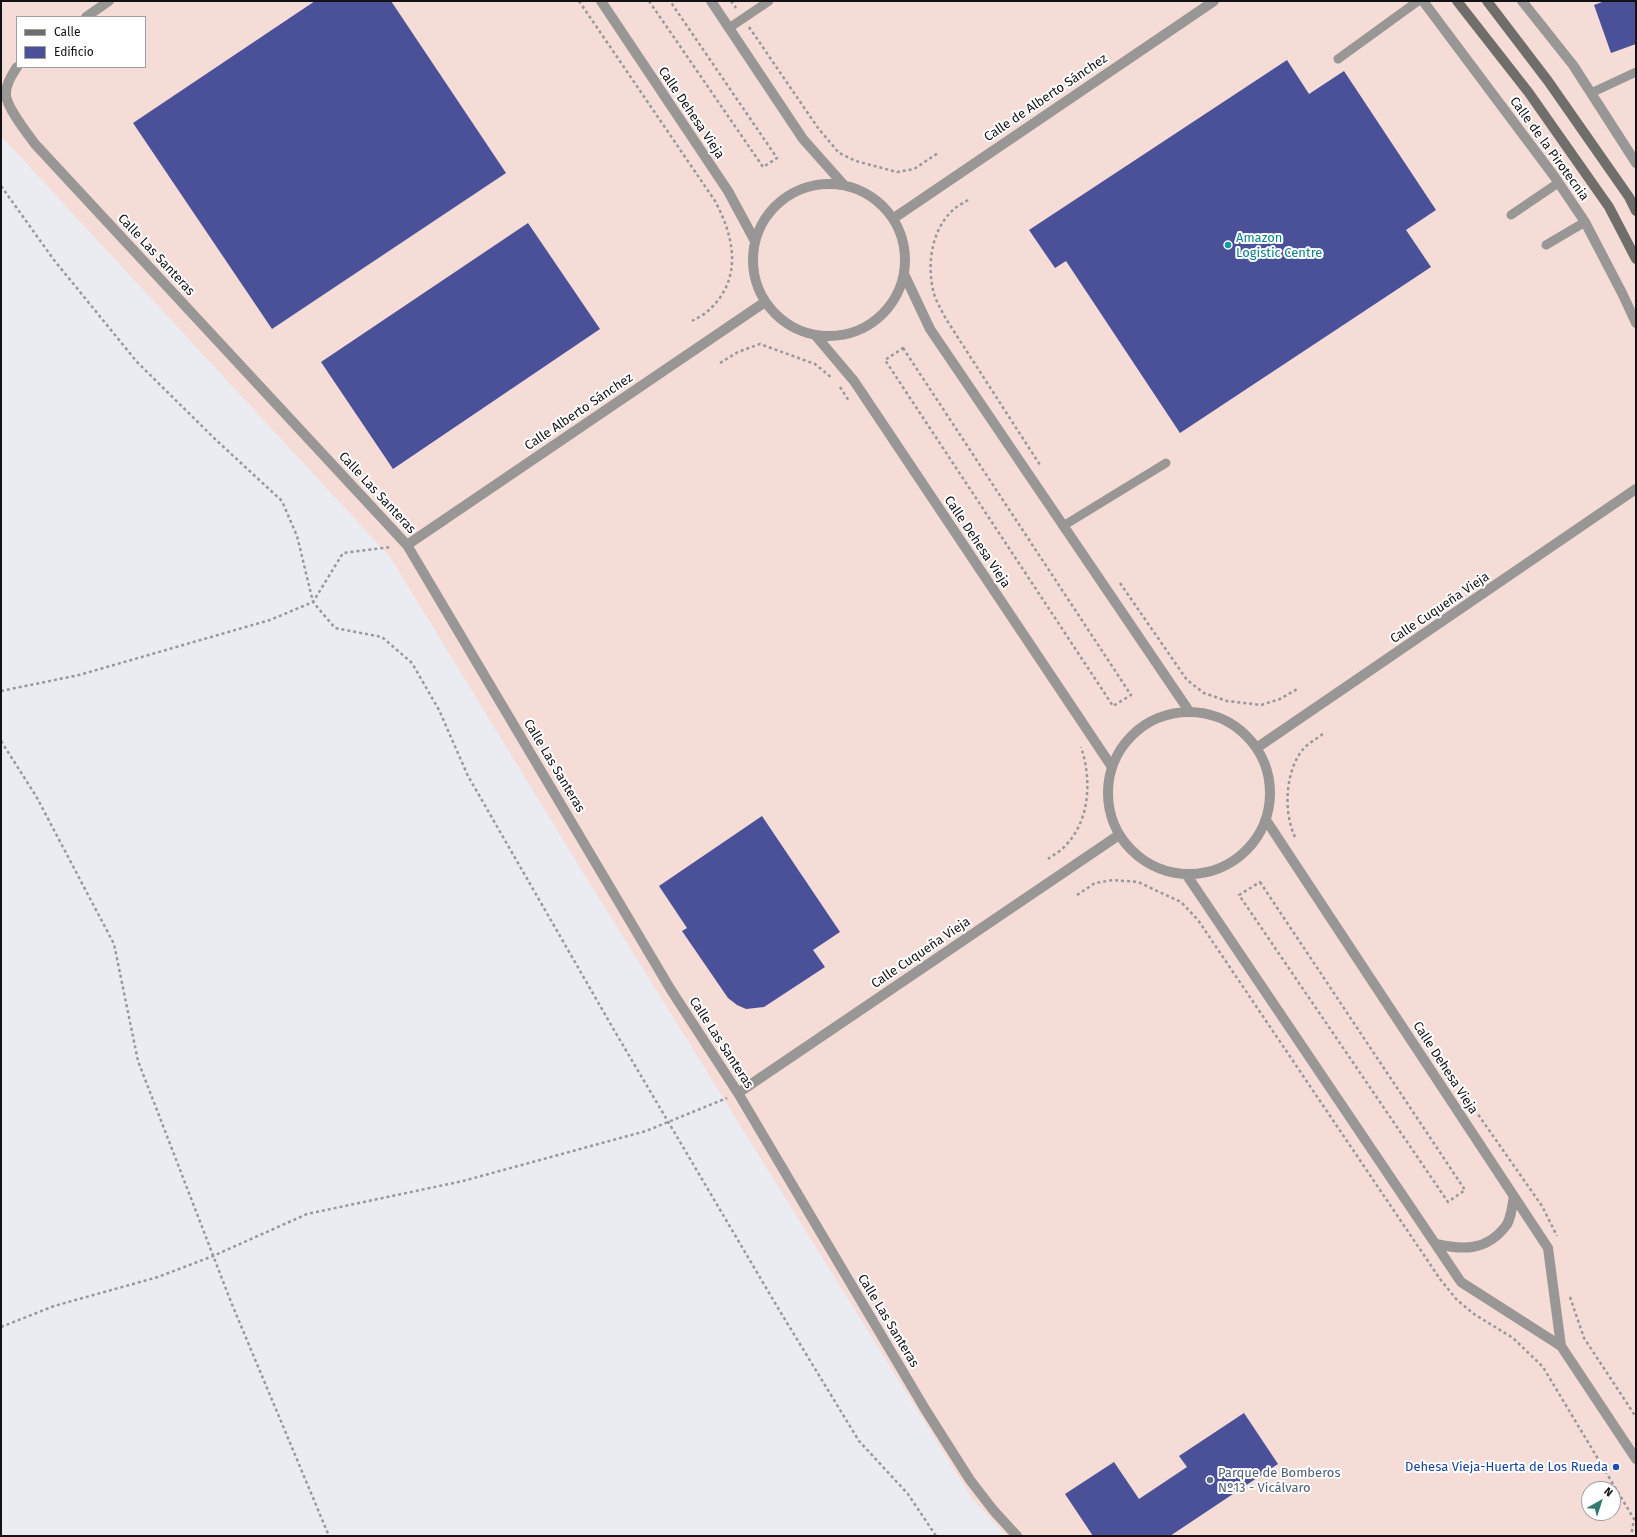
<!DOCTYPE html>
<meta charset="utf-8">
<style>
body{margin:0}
#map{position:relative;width:1637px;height:1537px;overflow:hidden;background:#ebecf2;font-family:"Fira Sans",sans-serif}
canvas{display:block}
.frame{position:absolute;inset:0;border:2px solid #121214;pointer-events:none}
.legend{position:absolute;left:16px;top:16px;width:130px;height:52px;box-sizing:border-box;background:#fff;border:1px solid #a0a0a1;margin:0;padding:5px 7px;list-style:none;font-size:12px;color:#121214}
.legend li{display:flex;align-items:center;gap:8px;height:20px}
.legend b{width:20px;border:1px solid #a0a0a1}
.north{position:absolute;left:1581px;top:1481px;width:40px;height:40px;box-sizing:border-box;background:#fff;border:1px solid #a0a0a1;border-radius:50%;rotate:39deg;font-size:11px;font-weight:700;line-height:16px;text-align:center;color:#121214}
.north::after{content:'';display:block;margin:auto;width:14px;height:18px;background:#347a70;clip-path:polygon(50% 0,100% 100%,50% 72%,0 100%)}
</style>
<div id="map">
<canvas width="1637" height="1537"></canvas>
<div class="frame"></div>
<ul class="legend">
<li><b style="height:5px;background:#706e6b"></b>Calle</li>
<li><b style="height:11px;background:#4b5198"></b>Edificio</li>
</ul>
<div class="north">N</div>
</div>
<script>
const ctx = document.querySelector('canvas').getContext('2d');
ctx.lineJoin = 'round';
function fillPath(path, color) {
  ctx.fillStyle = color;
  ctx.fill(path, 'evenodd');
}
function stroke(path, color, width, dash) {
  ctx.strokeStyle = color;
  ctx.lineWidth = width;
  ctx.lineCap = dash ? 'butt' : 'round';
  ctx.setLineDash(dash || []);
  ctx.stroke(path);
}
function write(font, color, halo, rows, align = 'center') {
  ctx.font = font + ' "Fira Sans",sans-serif';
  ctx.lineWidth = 4;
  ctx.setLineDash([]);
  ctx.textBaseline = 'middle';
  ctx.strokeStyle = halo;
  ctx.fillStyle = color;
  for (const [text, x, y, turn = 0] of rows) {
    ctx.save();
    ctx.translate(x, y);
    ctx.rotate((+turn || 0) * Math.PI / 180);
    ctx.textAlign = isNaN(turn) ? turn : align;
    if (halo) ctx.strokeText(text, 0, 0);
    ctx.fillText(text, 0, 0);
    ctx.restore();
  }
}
const industrial = new Path2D(`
 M 1,1 L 1636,1 L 1636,1536 L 1007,1536 L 973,1500 L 584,874 L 390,557 L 1,136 ZM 17,17 L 145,17 L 145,67 L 17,67 ZM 1589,1489 L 1613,1489 L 1613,1513 L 1589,1513 Z`);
const building = new Path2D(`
 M 315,1 L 391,1 L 506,173 L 272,329 L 133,123 Z
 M 1605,1 L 1636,1 L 1636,44 L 1611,53 L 1594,5 Z
 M 1287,60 L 1309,94 L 1344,71 L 1436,210 L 1406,230 L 1431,267 L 1180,433 L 1066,261 L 1055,268 L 1029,230 Z
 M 528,223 L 600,329 L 393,469 L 321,362 Z
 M 762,816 L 840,932 L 813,950 L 825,967 L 764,1007 L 746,1009 L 737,1005 L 728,998 L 682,931 L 687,928 L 659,886 Z
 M 1244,1413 L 1278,1464 L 1170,1536 L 1093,1536 L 1065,1494 L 1114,1462 L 1139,1499 L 1187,1467 L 1179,1456 Z`);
const path = new Path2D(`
 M 579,1 L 715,201 C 734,236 743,278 710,309 C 705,314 698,318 692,321
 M 649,1 L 763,167 L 777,158 L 670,1
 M 731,1 L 736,8
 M 749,27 L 818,128 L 839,153 L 856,161 L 897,172 L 914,169 L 938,153
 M 1,186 L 54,260 L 137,362 L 214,438 L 282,501 L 297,536 L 313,602 L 335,628 L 382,637 L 412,663 L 439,710 L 468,776 L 614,1030 L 778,1308 L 859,1441 L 908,1494 L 936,1536
 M 968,200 C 962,204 955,207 951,212 C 930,233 927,268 934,294 C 937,303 942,311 946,319 L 1040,465
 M 903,348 L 1131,695 L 1113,706 L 885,360 Z
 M 720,363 L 738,352 L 760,344 L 815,364 L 832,378
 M 840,387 L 849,401
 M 1120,583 L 1187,680 L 1204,693 L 1227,701 L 1261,705 L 1280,699 L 1299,688
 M 1,691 L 79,675 L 270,620 L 313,602 L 343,553 L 391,547
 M 1,741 L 36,796 L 114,944 L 138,1061 L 231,1302 L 329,1536
 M 1295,837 C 1283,812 1285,770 1304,748 C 1310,742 1318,738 1324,733
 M 1048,859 C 1053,855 1061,851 1065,846 C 1090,821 1092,780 1081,747
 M 1260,882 L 1465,1190 L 1448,1202 L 1239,895 Z
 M 1077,895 L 1095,883 L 1113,880 L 1138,882 L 1181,902 L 1198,920 L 1440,1279 L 1457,1300 L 1474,1314 L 1513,1338 L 1543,1367 L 1634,1519 L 1631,1536
 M 1468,1100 L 1542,1206 L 1557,1236
 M 1570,1297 L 1584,1338 L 1636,1417
 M 1,1327 L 54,1306 L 158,1277 L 213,1256 L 307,1214 L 463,1181 L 646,1131 L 727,1098`);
const service = new Path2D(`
 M 729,28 L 769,1
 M 1338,59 L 1418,1
 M 1591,93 L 1636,72
 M 1511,215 L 1558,183
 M 1546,245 L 1585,222
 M 1063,526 L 1166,463`);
const minor = new Path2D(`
 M 601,1 L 728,191 L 755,241
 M 711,1 L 803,139 L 843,184
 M 1423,1 L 1554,176 L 1585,222 L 1622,293 L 1636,323
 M 1522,1 L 1573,65 L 1636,163
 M 86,17 L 109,1
 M 17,67 C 12,75 5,85 6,96 C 8,109 27,133 35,144 L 407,545 L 671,990 L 738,1093 L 925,1409 L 970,1480 L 994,1511 L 1017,1536
 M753 260a76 76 0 1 1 152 0a76 76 0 1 1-152 0Z
 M 894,218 L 1214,1
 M 905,276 L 930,329 L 1189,711
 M 816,336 L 854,381 L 1112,767
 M 407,545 L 765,302
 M1108 793a81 81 0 1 1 162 0a81 81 0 1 1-162 0Z
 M 1258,747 L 1636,489
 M 1266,820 L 1548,1248 L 1561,1346
 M 1186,874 L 1461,1282 L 1561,1346 L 1636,1459
 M 738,1093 L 1119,835
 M 1436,1244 C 1463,1250 1486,1251 1505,1227 C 1511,1221 1512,1205 1514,1197`);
const secondary = new Path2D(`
 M 1457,1 L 1529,93 L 1609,207 L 1636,259
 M 1487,1 L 1548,81 L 1629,197 L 1636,211`);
const markers = [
 [1228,245,4,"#0f9aa8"],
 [1616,1467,4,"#1a4fb4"],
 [1210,1480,4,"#5c6f8a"]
];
const streetNames = [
 ["Calle de Alberto Sánchez",1046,98,-34],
 ["Calle Dehesa Vieja",691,113,56],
 ["Calle de la Pirotecnia",1549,149,54],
 ["Calle Las Santeras",156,255,47],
 ["Calle Alberto Sánchez",579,412,-34],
 ["Calle Las Santeras",377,493,47],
 ["Calle Dehesa Vieja",977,542,56],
 ["Calle Cuqueña Vieja",1440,608,-34],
 ["Calle Las Santeras",554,766,59],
 ["Calle Cuqueña Vieja",921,953,-34],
 ["Calle Las Santeras",721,1043,57],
 ["Calle Dehesa Vieja",1445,1068,57],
 ["Calle Las Santeras",888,1321,59]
];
const cultureNames = [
 ["Amazon",1236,238],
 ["Logistic Centre",1236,253]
];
const transitNames = [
 ["Dehesa Vieja-Huerta de Los Rueda",1608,1467]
];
const serviceNames = [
 ["Parque de Bomberos",1218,1473],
 ["Nº13 - Vicálvaro",1218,1488]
];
fillPath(industrial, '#f6dcd7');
fillPath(building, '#4b5198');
stroke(path, '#97989c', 2.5, [3, 3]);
stroke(service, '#989795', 9);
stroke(minor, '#989795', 10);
stroke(secondary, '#706e6b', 10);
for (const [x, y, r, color] of markers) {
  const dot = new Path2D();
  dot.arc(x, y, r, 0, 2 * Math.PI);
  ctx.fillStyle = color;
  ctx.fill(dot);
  stroke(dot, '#fff', 1.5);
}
write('13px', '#121214', '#fff', streetNames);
write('13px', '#0d838f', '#fff', cultureNames, 'left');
write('13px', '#164399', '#fff', transitNames, 'right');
write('13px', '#4e5e75', '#fff', serviceNames, 'left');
</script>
